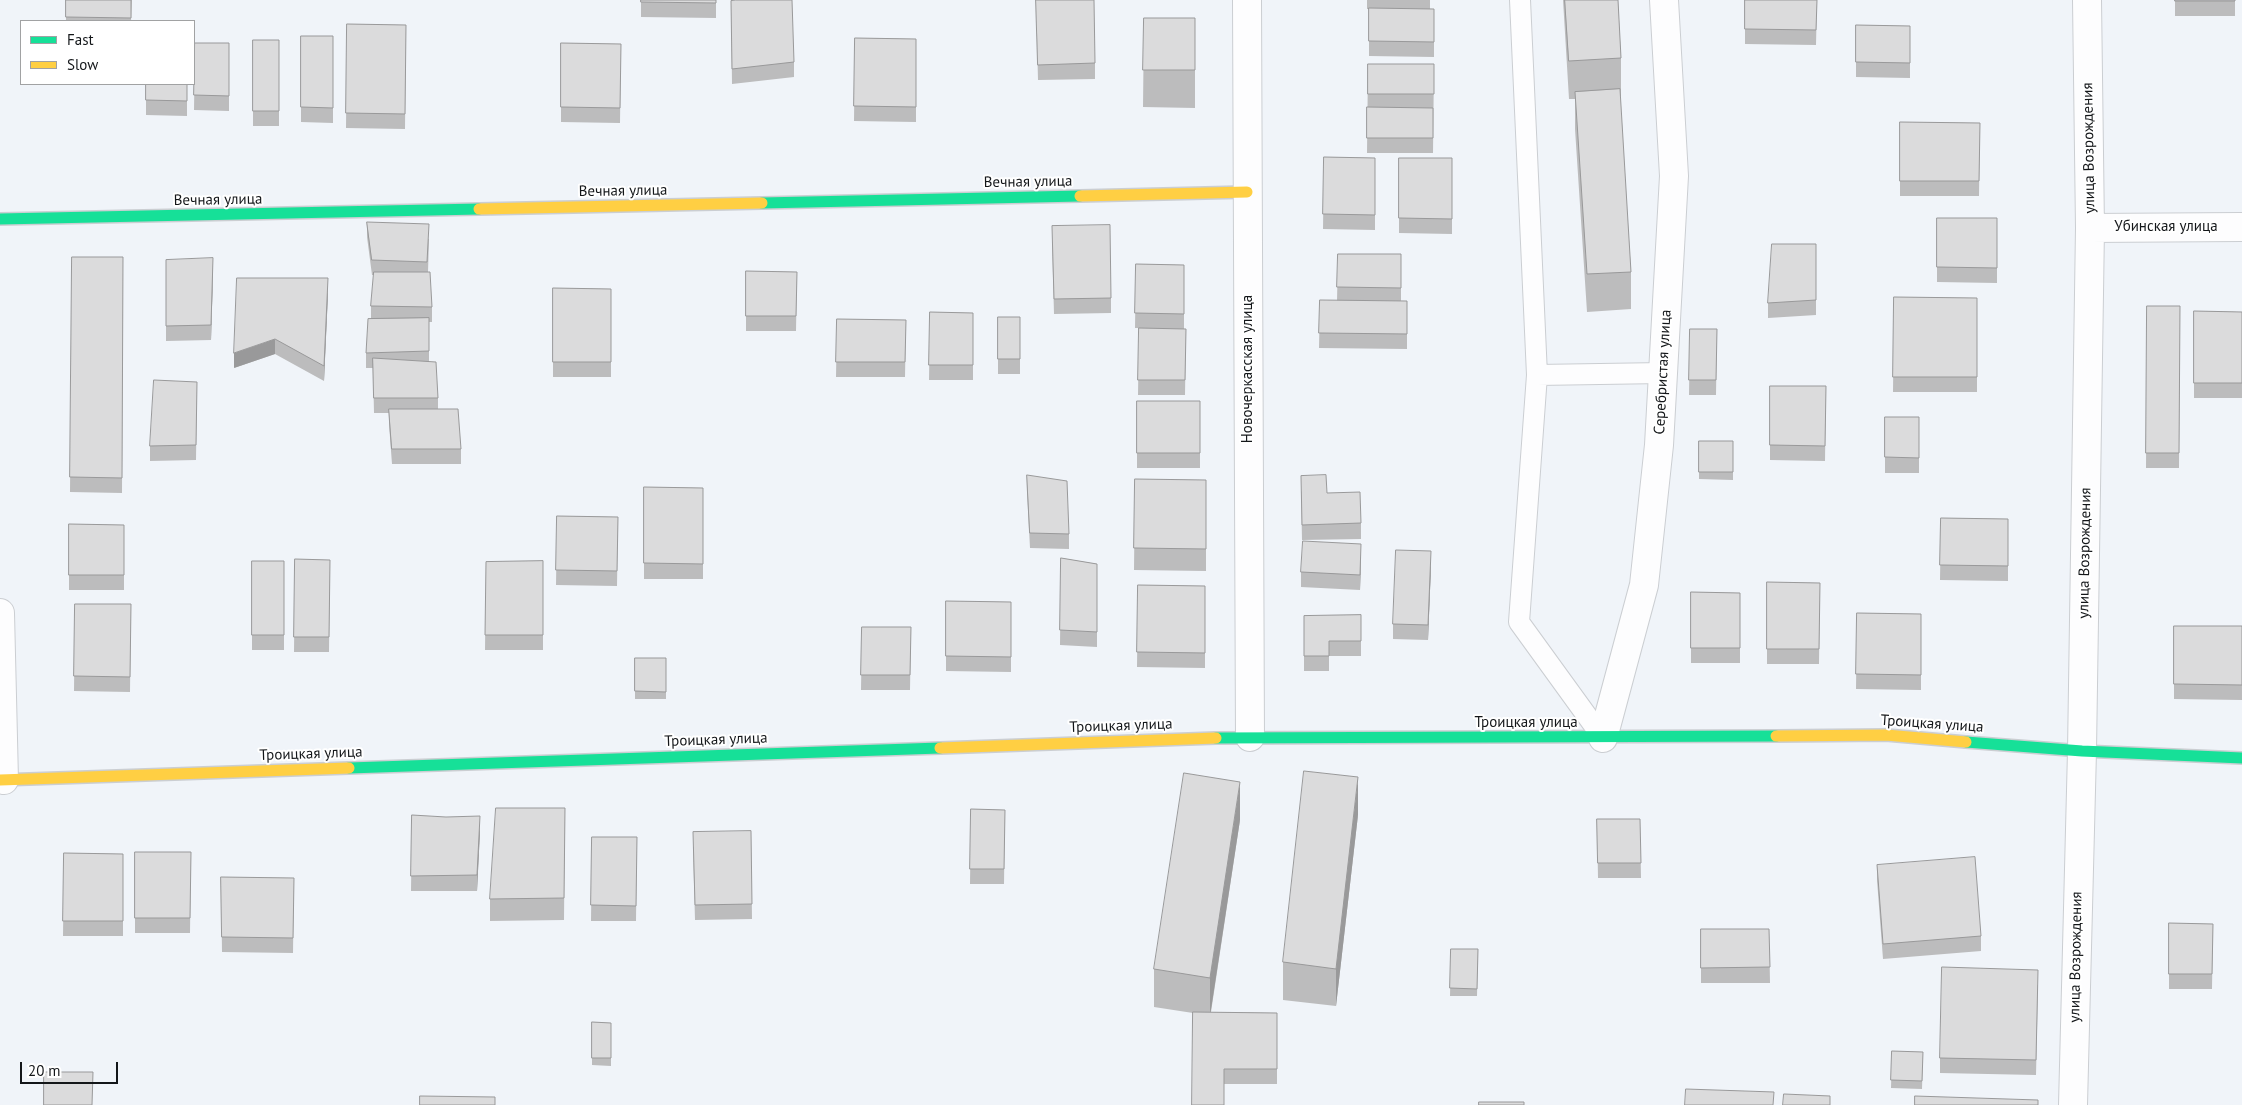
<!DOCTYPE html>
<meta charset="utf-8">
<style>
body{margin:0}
#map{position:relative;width:2242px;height:1105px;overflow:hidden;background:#f0f4f9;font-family:"PT Sans",sans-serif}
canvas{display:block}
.legend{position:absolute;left:20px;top:20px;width:175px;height:65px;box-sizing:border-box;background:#fff;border:1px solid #a1a2a3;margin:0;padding:6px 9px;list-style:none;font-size:15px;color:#131619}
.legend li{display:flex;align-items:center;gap:10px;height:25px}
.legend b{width:25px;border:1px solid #a1a2a3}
.scale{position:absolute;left:20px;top:1062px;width:98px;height:22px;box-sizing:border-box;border:2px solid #131619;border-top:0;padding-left:6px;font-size:15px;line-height:18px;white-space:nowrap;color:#131619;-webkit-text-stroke:4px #fff;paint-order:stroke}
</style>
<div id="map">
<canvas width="2242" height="1105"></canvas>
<ul class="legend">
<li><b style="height:6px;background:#16e098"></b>Fast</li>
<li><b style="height:6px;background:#ffcf43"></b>Slow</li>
</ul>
<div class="scale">20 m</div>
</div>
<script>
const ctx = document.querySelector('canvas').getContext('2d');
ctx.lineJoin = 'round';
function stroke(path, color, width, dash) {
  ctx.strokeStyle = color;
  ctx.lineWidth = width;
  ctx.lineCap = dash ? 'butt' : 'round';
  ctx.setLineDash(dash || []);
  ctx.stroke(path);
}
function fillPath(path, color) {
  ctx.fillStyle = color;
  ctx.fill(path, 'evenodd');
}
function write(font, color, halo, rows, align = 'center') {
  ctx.font = font + ' "PT Sans",sans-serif';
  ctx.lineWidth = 4;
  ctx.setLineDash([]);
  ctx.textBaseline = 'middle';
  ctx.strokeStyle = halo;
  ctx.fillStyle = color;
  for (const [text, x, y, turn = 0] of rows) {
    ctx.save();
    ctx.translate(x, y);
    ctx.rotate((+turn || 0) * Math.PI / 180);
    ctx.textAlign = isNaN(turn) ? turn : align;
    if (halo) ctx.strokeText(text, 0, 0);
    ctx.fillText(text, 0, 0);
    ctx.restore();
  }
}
const lane = new Path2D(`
 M 1520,0 L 1537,375 L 1519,622 L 1603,738
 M 1537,375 L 1663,373`);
const street = new Path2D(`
 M 1247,0 L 1250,737
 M 2090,228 L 2242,227
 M 0,613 L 4,780
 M 1603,738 L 1644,585 L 1659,445 L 1674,176 L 1664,0
 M 2073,1105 L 2082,751 L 2090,228 L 2087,0`);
const fast = new Path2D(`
 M 762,203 L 1080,196
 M 0,219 L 479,209
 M 1216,738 L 1776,736
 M 1966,742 L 2082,751 L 2242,758
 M 349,768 L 940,748`);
const slow = new Path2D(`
 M 1080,196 L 1247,192
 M 479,209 L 762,203
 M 1776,736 L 1886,735 L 1966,742
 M 940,748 L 1216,738
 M 0,780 L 349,768`);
const wall = new Path2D(`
 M 66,0 L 132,0 L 131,21 L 66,21 Z
 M 641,0 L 716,0 L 716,18 L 641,17 Z
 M 1036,0 L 1095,63 L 1095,79 L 1038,80 Z
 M 1367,0 L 1430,0 L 1430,9 L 1434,9 L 1434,57 L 1369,56 L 1369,9 L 1367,9 Z
 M 1563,0 L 1618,0 L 1621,58 L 1621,96 L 1620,96 L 1631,272 L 1631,309 L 1587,312 L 1575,129 L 1575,99 L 1569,99 Z
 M 1745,0 L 1817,0 L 1816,45 L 1745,44 Z
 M 2175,0 L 2235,0 L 2235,16 L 2175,16 Z
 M 731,1 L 794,62 L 794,77 L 732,84 Z
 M 1144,18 L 1195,18 L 1195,108 L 1143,107 Z
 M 347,24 L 406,25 L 405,129 L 346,128 Z
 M 1856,25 L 1910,26 L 1910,78 L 1856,77 Z
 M 301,36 L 333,36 L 333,123 L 301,122 Z
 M 855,38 L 916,39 L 916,122 L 854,121 Z
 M 253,40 L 279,40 L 279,126 L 253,126 Z
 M 195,43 L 229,43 L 229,111 L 194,110 Z
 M 561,43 L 621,44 L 620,123 L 561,122 Z
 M 1368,64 L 1434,64 L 1433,153 L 1367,153 Z
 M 146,84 L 187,84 L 187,116 L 146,115 Z
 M 1900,122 L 1980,123 L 1979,196 L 1900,196 Z
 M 1324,157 L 1375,158 L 1375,230 L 1323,229 Z
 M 1399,158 L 1452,158 L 1452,234 L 1399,233 Z
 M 1937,218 L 1997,218 L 1997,283 L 1937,282 Z
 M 367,222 L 429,239 L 428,272 L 432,307 L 432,322 L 429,322 L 429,361 L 438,398 L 438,409 L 461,449 L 461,464 L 392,464 L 389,424 L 389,413 L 374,413 L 373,368 L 366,368 L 366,353 L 371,319 L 371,306 L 374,275 L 372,275 L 367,237 Z
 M 1052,241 L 1111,298 L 1111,313 L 1054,314 Z
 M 1816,244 L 1816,315 L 1768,318 L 1768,303 Z
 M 1338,254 L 1401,254 L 1401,301 L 1407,301 L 1407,349 L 1319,348 L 1320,300 L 1337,301 Z
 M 72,257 L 123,257 L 122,493 L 70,492 Z
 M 166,260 L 213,273 L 211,340 L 166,341 Z
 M 1136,264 L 1184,265 L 1184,329 L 1186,329 L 1185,395 L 1138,395 L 1139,328 L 1135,328 Z
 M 746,271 L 797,272 L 796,331 L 746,331 Z
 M 553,288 L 611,289 L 611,377 L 553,377 Z
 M 328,293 L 324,381 L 275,354 L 234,368 Z
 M 1894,297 L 1977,298 L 1977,392 L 1893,392 Z
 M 2147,306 L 2180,306 L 2179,468 L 2146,468 Z
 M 2194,311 L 2242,312 L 2242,398 L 2194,398 Z
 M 930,312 L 973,313 L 973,380 L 929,380 Z
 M 998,317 L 1020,317 L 1020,374 L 998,374 Z
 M 837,319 L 906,320 L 905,377 L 836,377 Z
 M 1690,329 L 1717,329 L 1716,395 L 1689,395 Z
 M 197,382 L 196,460 L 150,461 L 150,446 Z
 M 1770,386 L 1826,386 L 1825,461 L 1770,460 Z
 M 1137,401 L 1200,401 L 1200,468 L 1137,468 Z
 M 1885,417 L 1919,417 L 1919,473 L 1885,473 Z
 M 1699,441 L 1733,441 L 1733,480 L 1699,479 Z
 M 1027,475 L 1069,534 L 1069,549 L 1030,548 L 1027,490 Z
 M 1135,479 L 1206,480 L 1206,571 L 1134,570 Z
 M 644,487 L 703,488 L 703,579 L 644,579 Z
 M 1301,491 L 1361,523 L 1361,539 L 1302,540 Z
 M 557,516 L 618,517 L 617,586 L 556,585 Z
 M 1941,518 L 2008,519 L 2008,581 L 1940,580 Z
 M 69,524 L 124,525 L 124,590 L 69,590 Z
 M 1061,558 L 1097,564 L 1097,647 L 1060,645 Z
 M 295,559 L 330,560 L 329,652 L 294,652 Z
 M 1361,560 L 1360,590 L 1301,587 L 1301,572 Z
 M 252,561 L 284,561 L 284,650 L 252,650 Z
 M 543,561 L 543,650 L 485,650 L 486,562 Z
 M 1431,566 L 1428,640 L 1393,639 L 1393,624 Z
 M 1767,582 L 1820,583 L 1819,664 L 1767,664 Z
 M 1138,585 L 1205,586 L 1205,668 L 1137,667 Z
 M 1691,592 L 1740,593 L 1740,663 L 1691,663 Z
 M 946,601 L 1011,602 L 1011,672 L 946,671 Z
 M 75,604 L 131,604 L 130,692 L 74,691 Z
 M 1857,613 L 1921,614 L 1921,690 L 1856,689 Z
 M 1361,615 L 1361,656 L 1329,656 L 1329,671 L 1304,671 L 1304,616 Z
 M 2174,626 L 2242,626 L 2242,700 L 2174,699 Z
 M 862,627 L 911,627 L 910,690 L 861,690 Z
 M 635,658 L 666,658 L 666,699 L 635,699 Z
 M 565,808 L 564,920 L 490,921 L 490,899 Z
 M 971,809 L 1005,810 L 1004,884 L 970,884 Z
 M 412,815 L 480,831 L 477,891 L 411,891 Z
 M 1358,815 L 1336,1006 L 1283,1000 L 1283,962 Z
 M 1597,819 L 1640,819 L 1641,878 L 1598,878 Z
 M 1240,820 L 1211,1012 L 1277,1013 L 1277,1084 L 1224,1084 L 1193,1013 L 1154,1007 L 1154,969 Z
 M 751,831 L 752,919 L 695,920 L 693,847 Z
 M 592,837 L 637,837 L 636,921 L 591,921 Z
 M 135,852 L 191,852 L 190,933 L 135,933 Z
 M 64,853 L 123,854 L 123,936 L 63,936 Z
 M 1877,865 L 1981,936 L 1981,951 L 1883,959 L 1877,880 Z
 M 221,877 L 294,878 L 293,953 L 222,952 Z
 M 2169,923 L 2213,924 L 2212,989 L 2169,989 Z
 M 1701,929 L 1769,929 L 1770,983 L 1701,983 Z
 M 1451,949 L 1478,949 L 1477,996 L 1450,996 Z
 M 2038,985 L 2036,1075 L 1940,1073 L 1940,1058 Z
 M 592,1022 L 611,1023 L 611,1066 L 592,1065 Z
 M 1892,1051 L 1923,1052 L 1922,1089 L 1891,1088 Z`);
const shadedWall = new Path2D(`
 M 213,258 L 213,273 L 211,340 L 211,325 Z
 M 328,278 L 328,293 L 324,381 L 324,366 Z
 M 275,339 L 275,354 L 234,368 L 234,353 Z
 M 1361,544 L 1361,560 L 1360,590 L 1360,575 Z
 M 1431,551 L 1431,566 L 1428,640 L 1428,625 Z
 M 1358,777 L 1358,815 L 1336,1006 L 1336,969 Z
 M 1240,782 L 1240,820 L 1210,1016 L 1210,978 Z
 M 480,816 L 480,831 L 477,891 L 477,875 Z`);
const building = new Path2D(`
 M 66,0 L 131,0 L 131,18 L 66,17 Z
 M 641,0 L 716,0 L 716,3 L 641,2 Z
 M 736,0 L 792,0 L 794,62 L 732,69 L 731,1 Z
 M 1036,0 L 1094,0 L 1095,63 L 1038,65 Z
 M 1565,0 L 1618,0 L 1621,58 L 1569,61 Z
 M 1745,0 L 1817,0 L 1816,30 L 1745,29 Z
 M 2175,0 L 2235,0 L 2235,1 L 2175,1 Z
 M 1369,8 L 1434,9 L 1434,42 L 1369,41 Z
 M 1144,18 L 1195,18 L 1195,70 L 1143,70 Z
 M 347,24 L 406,25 L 405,114 L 346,113 Z
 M 1856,25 L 1910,26 L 1910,63 L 1856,62 Z
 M 301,36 L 333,36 L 333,108 L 301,107 Z
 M 855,38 L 916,39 L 916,107 L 854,106 Z
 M 253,40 L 279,40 L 279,111 L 253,111 Z
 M 195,43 L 229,43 L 229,96 L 194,95 Z
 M 561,43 L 621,44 L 620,108 L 561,107 Z
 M 1368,64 L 1434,64 L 1434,94 L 1368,94 Z
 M 146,84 L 187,84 L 187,101 L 146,100 Z
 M 1620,89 L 1631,272 L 1587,274 L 1575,92 Z
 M 1367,107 L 1433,108 L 1433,138 L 1367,138 Z
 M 1900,122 L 1980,123 L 1979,181 L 1900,181 Z
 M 1324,157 L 1375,158 L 1375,215 L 1323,214 Z
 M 1399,158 L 1452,158 L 1452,219 L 1399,218 Z
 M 1937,218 L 1997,218 L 1997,268 L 1937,267 Z
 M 367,222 L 429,224 L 427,262 L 372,260 Z
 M 1110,225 L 1111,298 L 1054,299 L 1052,226 Z
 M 1772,244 L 1816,244 L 1816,300 L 1768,303 Z
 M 1338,254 L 1401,254 L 1401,288 L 1337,287 Z
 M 72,257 L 123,257 L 122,478 L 70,477 Z
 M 213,258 L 211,325 L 166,326 L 166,260 Z
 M 1136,264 L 1184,265 L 1184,314 L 1135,313 Z
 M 746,271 L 797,272 L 796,316 L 746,316 Z
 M 374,272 L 430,272 L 432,307 L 371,306 Z
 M 237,278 L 328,278 L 324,366 L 275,339 L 234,353 Z
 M 553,288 L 611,289 L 611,362 L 553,362 Z
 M 1894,297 L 1977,298 L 1977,377 L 1893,377 Z
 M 1320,300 L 1407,301 L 1407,334 L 1319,333 Z
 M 2147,306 L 2180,306 L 2179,453 L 2146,453 Z
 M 2194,311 L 2242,312 L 2242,383 L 2194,383 Z
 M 930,312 L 973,313 L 973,365 L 929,365 Z
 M 998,317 L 1020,317 L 1020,359 L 998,359 Z
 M 429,318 L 429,351 L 366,353 L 368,319 Z
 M 837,319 L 906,320 L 905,362 L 836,362 Z
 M 1139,328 L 1186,329 L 1185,380 L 1138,380 Z
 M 1690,329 L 1717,329 L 1716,380 L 1689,380 Z
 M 373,358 L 436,362 L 438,398 L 374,398 Z
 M 154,380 L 197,382 L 196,445 L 150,446 Z
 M 1770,386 L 1826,386 L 1825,446 L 1770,445 Z
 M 1137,401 L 1200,401 L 1200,453 L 1137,453 Z
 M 389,409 L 458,409 L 461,449 L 392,449 Z
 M 1885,417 L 1919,417 L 1919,458 L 1885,457 Z
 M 1699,441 L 1733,441 L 1733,472 L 1699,472 Z
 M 1027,475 L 1067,481 L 1069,534 L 1030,533 Z
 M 1326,475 L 1327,493 L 1360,492 L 1361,523 L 1302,525 L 1301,476 Z
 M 1135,479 L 1206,480 L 1206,549 L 1134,548 Z
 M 644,487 L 703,488 L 703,564 L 644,563 Z
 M 557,516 L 618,517 L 617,571 L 556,570 Z
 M 1941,518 L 2008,519 L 2008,566 L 1940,565 Z
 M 69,524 L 124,525 L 124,575 L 69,575 Z
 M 1303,541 L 1361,544 L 1360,575 L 1301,572 Z
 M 1396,550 L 1431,551 L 1428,625 L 1393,624 Z
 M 1061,558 L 1097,564 L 1097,632 L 1060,630 Z
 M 295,559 L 330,560 L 329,637 L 294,637 Z
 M 252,561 L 284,561 L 284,635 L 252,635 Z
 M 543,561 L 543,635 L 485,635 L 486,562 Z
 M 1767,582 L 1820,583 L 1819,649 L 1767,649 Z
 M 1138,585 L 1205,586 L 1205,653 L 1137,652 Z
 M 1691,592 L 1740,593 L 1740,648 L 1691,648 Z
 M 946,601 L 1011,602 L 1011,657 L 946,656 Z
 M 75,604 L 131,604 L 130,677 L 74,676 Z
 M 1857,613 L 1921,614 L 1921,675 L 1856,674 Z
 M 1361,615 L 1361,641 L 1329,641 L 1329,656 L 1304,656 L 1304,616 Z
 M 2174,626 L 2242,626 L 2242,685 L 2174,684 Z
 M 862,627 L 911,627 L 910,675 L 861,675 Z
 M 635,658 L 666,658 L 666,692 L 635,691 Z
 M 1304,771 L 1358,777 L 1336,969 L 1283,962 Z
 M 1184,773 L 1240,782 L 1210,978 L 1154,969 Z
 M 496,808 L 565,808 L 564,898 L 490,899 Z
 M 971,809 L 1005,810 L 1004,869 L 970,869 Z
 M 412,815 L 446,817 L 480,816 L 477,875 L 411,876 Z
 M 1597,819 L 1640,819 L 1641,863 L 1598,863 Z
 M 751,831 L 752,904 L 695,905 L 693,832 Z
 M 592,837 L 637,837 L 636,906 L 591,905 Z
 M 135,852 L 191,852 L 190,918 L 135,918 Z
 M 64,853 L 123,854 L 123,921 L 63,921 Z
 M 1975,857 L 1981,936 L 1883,944 L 1877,865 Z
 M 221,877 L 294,878 L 293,938 L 222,937 Z
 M 2169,923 L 2213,924 L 2212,974 L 2169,974 Z
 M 1701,929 L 1769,929 L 1770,967 L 1701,968 Z
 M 1451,949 L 1478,949 L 1477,989 L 1450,988 Z
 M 1942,967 L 2038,970 L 2036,1060 L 1940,1058 Z
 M 1193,1012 L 1277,1013 L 1277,1069 L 1224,1069 L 1224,1105 L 1192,1105 Z
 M 592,1022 L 611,1023 L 611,1058 L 592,1058 Z
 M 1892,1051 L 1923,1052 L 1922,1081 L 1891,1080 Z
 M 44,1072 L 93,1072 L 92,1105 L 44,1105 Z
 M 1686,1089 L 1774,1092 L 1773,1105 L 1685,1105 Z
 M 1784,1094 L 1830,1096 L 1830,1105 L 1783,1105 Z
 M 420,1096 L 495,1097 L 495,1105 L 420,1105 Z
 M 1915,1096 L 2038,1100 L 2038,1105 L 1915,1105 Z
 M 1479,1102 L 1524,1102 L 1524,1105 L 1479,1105 Z`);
const streetNames = [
 ["улица Возрождения",2089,148,-91],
 ["Вечная улица",1028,182,-1],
 ["Вечная улица",623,191,-1],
 ["Вечная улица",218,200,-1],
 ["Убинская улица",2166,227],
 ["Новочеркасская улица",1248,369,-90],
 ["Серебристая улица",1663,372,-87],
 ["улица Возрождения",2085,553,-89],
 ["Троицкая улица",1526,723],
 ["Троицкая улица",1932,724,4],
 ["Троицкая улица",1121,726,-2],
 ["Троицкая улица",716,740,-2],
 ["Троицкая улица",311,754,-2],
 ["улица Возрождения",2076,957,-89]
];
stroke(lane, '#cbced2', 22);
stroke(street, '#cbced2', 30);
stroke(fast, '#cbced2', 14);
stroke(slow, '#cbced2', 14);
stroke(lane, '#fdfdfe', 20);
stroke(street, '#fdfdfe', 28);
stroke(fast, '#16e098', 11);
stroke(slow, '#ffcf43', 11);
fillPath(wall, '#bcbcbd');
fillPath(shadedWall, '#99999a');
fillPath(building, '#dbdbdc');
stroke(building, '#99999a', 1);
write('15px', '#131619', '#fff', streetNames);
</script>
